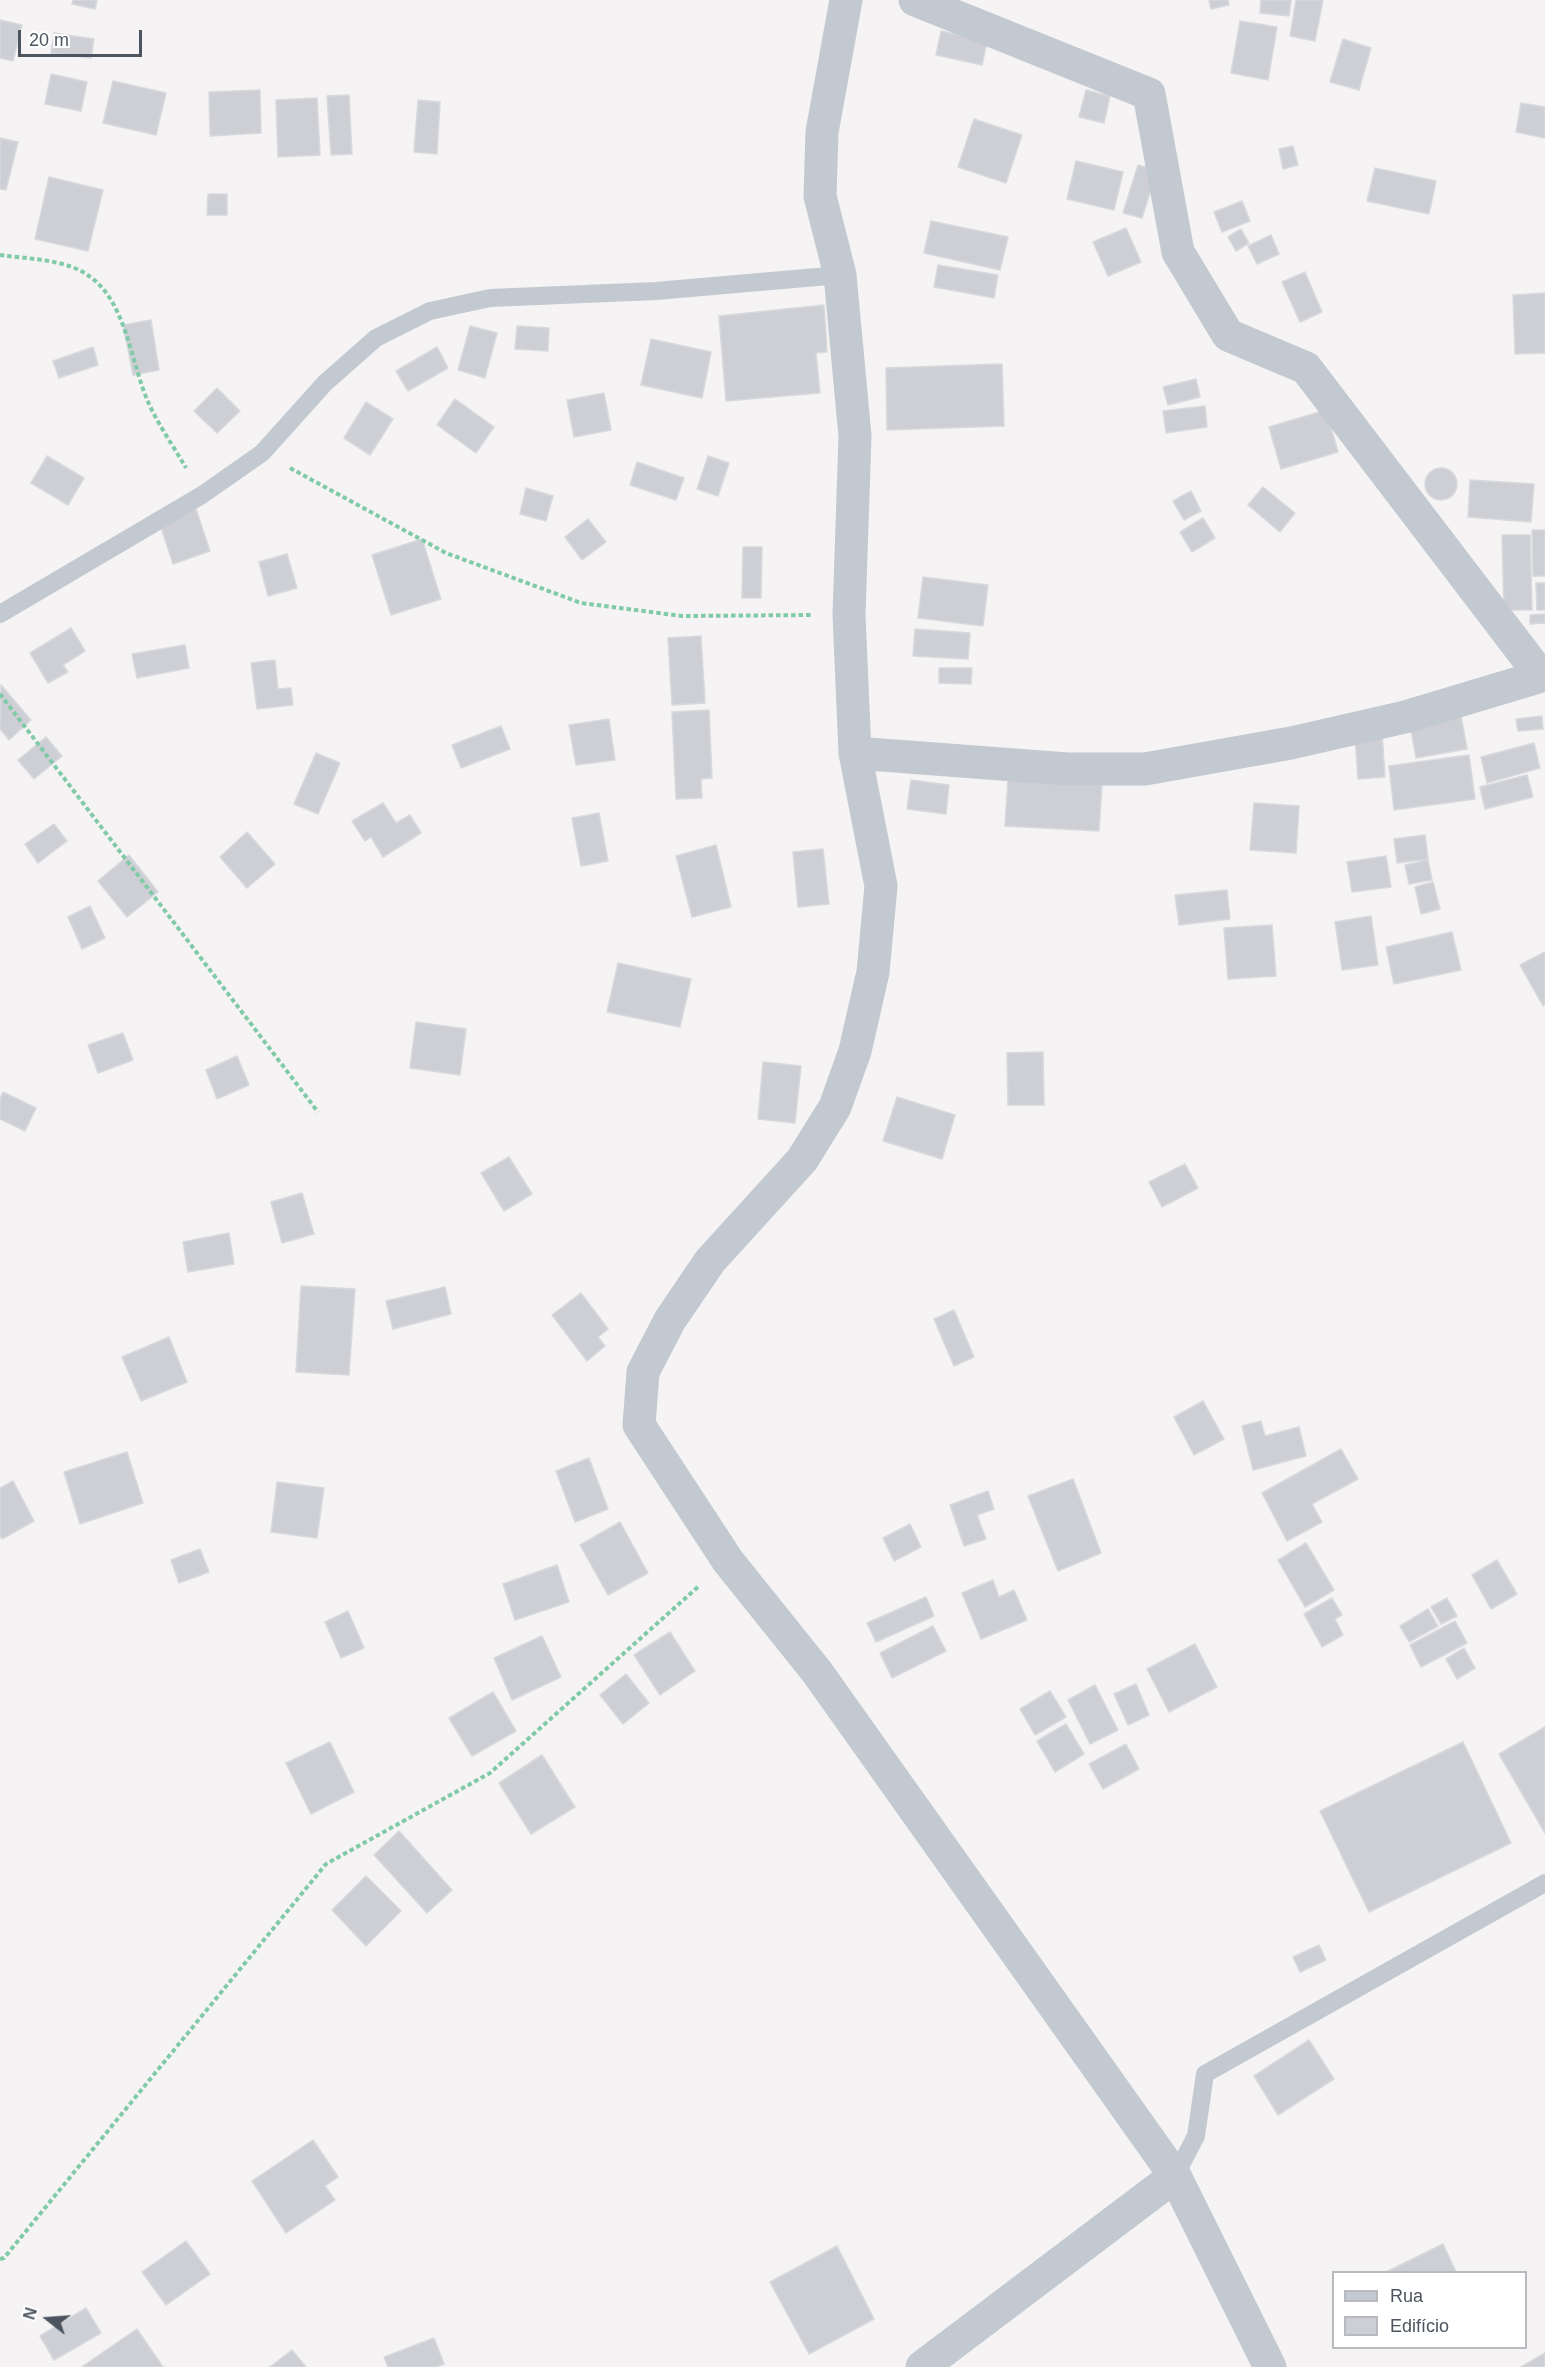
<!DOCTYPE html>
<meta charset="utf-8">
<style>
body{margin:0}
#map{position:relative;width:1545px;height:2367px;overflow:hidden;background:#f5f3f3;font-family:Arial,sans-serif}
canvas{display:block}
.legend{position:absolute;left:1332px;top:2271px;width:195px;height:78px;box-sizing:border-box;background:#fff;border:2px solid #b7bbbf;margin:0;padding:8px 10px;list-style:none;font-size:18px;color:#4c555f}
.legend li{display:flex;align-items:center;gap:12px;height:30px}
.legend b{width:30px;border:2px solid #b7bbbf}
.north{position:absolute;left:18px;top:2289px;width:60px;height:60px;-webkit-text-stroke:4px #fff;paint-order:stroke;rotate:287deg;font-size:16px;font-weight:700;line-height:24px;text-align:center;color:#4c555f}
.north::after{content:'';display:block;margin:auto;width:21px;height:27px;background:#4c555f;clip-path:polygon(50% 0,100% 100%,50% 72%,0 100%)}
.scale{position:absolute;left:18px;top:30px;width:124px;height:27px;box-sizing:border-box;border:3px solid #4c555f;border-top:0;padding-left:8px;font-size:18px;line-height:21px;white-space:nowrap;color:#4c555f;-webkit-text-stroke:4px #fff;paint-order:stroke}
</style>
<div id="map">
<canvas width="1545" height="2367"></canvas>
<ul class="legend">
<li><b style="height:8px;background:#c2c9d0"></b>Rua</li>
<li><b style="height:16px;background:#cdcfd5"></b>Edifício</li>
</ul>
<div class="north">N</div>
<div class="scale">20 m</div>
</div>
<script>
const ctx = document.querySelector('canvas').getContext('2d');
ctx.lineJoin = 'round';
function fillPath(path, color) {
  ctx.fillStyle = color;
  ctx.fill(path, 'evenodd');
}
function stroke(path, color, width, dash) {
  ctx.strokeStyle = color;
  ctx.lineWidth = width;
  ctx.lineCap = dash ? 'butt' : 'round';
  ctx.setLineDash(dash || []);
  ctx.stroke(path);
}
const building = new Path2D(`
 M 73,0 L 97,0 L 95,9 L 72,4 Z
 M 1209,0 L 1228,0 L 1229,5 L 1211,9 Z
 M 1261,0 L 1291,0 L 1289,16 L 1260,13 Z
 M 1296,0 L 1323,0 L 1315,41 L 1290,36 Z
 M 0,20 L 22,25 L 13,61 L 0,58 Z
 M 1240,21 L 1277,27 L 1268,80 L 1231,73 Z
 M 941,31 L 987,41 L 982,65 L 936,55 Z
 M 54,33 L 94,39 L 91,58 L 51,53 Z
 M 1343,39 L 1371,48 L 1359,90 L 1330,82 Z
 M 51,74 L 87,82 L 81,111 L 45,104 Z
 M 113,81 L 166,93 L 156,135 L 103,123 Z
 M 260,90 L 261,133 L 210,136 L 209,92 Z
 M 1086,90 L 1110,96 L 1104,123 L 1079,117 Z
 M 349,95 L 352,154 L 331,155 L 327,96 Z
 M 317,98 L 320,155 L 278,157 L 276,100 Z
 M 418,100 L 440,102 L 437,154 L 414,152 Z
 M 1521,103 L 1545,107 L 1545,138 L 1516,132 Z
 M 974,119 L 1022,135 L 1006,183 L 958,167 Z
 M 0,138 L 18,142 L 6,190 L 0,189 Z
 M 1293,146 L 1298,165 L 1283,169 L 1279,149 Z
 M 1076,161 L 1123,172 L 1114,210 L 1067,199 Z
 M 1138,165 L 1157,170 L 1142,218 L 1123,213 Z
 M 1375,168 L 1436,181 L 1429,214 L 1367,201 Z
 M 49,177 L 103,190 L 88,251 L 35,239 Z
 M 208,194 L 227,194 L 227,215 L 207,215 Z
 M 1242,201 L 1250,221 L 1222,232 L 1214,212 Z
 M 931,221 L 1008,237 L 1000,270 L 924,253 Z
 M 1126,228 L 1141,262 L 1108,276 L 1093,242 Z
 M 1241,229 L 1249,243 L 1236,251 L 1228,237 Z
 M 1271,235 L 1279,254 L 1257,264 L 1248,246 Z
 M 938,265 L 998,275 L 994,298 L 934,287 Z
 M 1305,272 L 1322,312 L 1300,322 L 1282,282 Z
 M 1545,293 L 1545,353 L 1515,354 L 1513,295 Z
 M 824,305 L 827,352 L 816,353 L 820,393 L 726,401 L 719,316 Z
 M 151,320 L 159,370 L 133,375 L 123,325 Z
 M 470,326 L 497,333 L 485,378 L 458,370 Z
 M 517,326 L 549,328 L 548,351 L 515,349 Z
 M 651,339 L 711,352 L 702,398 L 641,385 Z
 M 93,347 L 98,365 L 59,378 L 53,361 Z
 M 437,347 L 448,368 L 408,391 L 396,371 Z
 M 1002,364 L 1004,426 L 887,430 L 886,368 Z
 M 1196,379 L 1200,397 L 1168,405 L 1163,387 Z
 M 217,388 L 240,411 L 217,433 L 194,411 Z
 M 604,393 L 611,430 L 574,437 L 567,400 Z
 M 455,399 L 494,427 L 476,453 L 437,425 Z
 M 366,402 L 393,419 L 370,455 L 344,438 Z
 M 1205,406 L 1207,427 L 1166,433 L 1163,411 Z
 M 1326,410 L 1338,452 L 1281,469 L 1269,427 Z
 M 47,456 L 84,478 L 68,505 L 31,483 Z
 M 708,456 L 729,463 L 718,496 L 697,489 Z
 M 637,462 L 684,478 L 676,500 L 630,485 Z
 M1425 484a16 16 0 1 1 32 0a16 16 0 1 1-32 0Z
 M 1470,480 L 1534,484 L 1531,522 L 1468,517 Z
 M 1263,487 L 1295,513 L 1280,532 L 1248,505 Z
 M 526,488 L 553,496 L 546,521 L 520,514 Z
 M 1191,491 L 1201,511 L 1184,520 L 1173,501 Z
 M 196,509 L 210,551 L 173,564 L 159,521 Z
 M 1203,518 L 1215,538 L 1192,552 L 1180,532 Z
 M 588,519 L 606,542 L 582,560 L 565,537 Z
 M 1532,530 L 1545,530 L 1545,576 L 1533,576 Z
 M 1502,535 L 1530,535 L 1532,610 L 1504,610 Z
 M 422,539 L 441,599 L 391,615 L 372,555 Z
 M 743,547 L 762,547 L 761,598 L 742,598 Z
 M 287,554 L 297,588 L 268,596 L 259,562 Z
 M 923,577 L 988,585 L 983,626 L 918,618 Z
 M 1536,583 L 1545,583 L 1545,610 L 1537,610 Z
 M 1545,614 L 1545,623 L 1530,624 L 1530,615 Z
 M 71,628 L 85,651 L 63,665 L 68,672 L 48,683 L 30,653 Z
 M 915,629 L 970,633 L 968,659 L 913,656 Z
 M 701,636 L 705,703 L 672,705 L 668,638 Z
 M 185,645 L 189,668 L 137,678 L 132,654 Z
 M 275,660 L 278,689 L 291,688 L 293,705 L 257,709 L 251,663 Z
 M 939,668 L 972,668 L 971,684 L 939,683 Z
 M 1,685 L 31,720 L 9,740 L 0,729 Z
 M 709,710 L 712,778 L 701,779 L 702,798 L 676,799 L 672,712 Z
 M 1461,715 L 1467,749 L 1416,758 L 1410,724 Z
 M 1542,716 L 1543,729 L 1518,731 L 1516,719 Z
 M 609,719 L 615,760 L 576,765 L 569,725 Z
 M 501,726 L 510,749 L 461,768 L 452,745 Z
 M 1382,733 L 1385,777 L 1358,779 L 1355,735 Z
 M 46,737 L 62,756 L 34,779 L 18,760 Z
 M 1534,743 L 1540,768 L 1487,783 L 1481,757 Z
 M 316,753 L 340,763 L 318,814 L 294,804 Z
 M 1469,755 L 1475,799 L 1394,810 L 1389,766 Z
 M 1527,775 L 1533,797 L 1485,809 L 1480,787 Z
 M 911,780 L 949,785 L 946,814 L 907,809 Z
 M 1008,780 L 1102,785 L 1099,831 L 1005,826 Z
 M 383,803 L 396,823 L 410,815 L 421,833 L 383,857 L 371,837 L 365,841 L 352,821 Z
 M 1254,803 L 1299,806 L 1296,853 L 1250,850 Z
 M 599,813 L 608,861 L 581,866 L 572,818 Z
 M 54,824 L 67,841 L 38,863 L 25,844 Z
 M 247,832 L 275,864 L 247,888 L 220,857 Z
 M 1425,835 L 1428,859 L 1397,863 L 1394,839 Z
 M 716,845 L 731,907 L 692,917 L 676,856 Z
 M 823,849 L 829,904 L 798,907 L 793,852 Z
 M 129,855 L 158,892 L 127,917 L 98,881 Z
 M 1386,856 L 1391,887 L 1352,892 L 1347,862 Z
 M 1428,860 L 1432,880 L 1409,884 L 1405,865 Z
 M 1433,882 L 1440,909 L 1421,914 L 1415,887 Z
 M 1227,890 L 1230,919 L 1179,925 L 1175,895 Z
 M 90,906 L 105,938 L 82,949 L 68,917 Z
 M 1371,916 L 1378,965 L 1342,970 L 1335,922 Z
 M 1272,925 L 1276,976 L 1228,979 L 1224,928 Z
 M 1452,932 L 1461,970 L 1394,984 L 1386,947 Z
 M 1545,952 L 1545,1004 L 1543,1006 L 1520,965 Z
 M 618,963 L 691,979 L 680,1027 L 607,1012 Z
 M 416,1022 L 466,1029 L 460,1075 L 410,1068 Z
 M 123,1033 L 133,1060 L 98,1073 L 88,1045 Z
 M 1043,1052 L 1044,1105 L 1008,1105 L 1007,1053 Z
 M 237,1056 L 249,1085 L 217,1099 L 206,1070 Z
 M 763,1062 L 801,1066 L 795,1123 L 758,1119 Z
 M 3,1092 L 36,1108 L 25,1131 L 0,1119 L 0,1099 Z
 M 897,1097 L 955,1115 L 942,1159 L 883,1141 Z
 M 509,1157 L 532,1194 L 504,1211 L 481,1173 Z
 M 1185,1164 L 1198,1188 L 1162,1207 L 1149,1182 Z
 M 302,1193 L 314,1234 L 282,1243 L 271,1202 Z
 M 229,1233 L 234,1264 L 188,1272 L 183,1242 Z
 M 301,1286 L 355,1289 L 349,1375 L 296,1372 Z
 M 445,1287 L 451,1314 L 393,1329 L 386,1301 Z
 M 581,1293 L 608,1329 L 598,1337 L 605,1346 L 587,1361 L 552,1315 Z
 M 954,1310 L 974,1357 L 954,1366 L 934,1319 Z
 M 169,1337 L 187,1382 L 141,1401 L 122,1357 Z
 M 1203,1401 L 1224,1439 L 1194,1455 L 1174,1417 Z
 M 1261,1421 L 1265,1436 L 1299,1427 L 1306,1456 L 1253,1470 L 1242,1426 Z
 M 1341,1449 L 1358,1479 L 1312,1504 L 1322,1522 L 1287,1541 L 1262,1493 Z
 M 127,1452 L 143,1503 L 80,1524 L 64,1472 Z
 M 589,1458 L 608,1509 L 575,1522 L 556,1471 Z
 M 1073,1479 L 1101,1553 L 1058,1571 L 1028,1496 Z
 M 13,1481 L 34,1521 L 2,1539 L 0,1535 L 0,1488 Z
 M 277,1482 L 324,1488 L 317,1538 L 271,1532 Z
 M 988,1491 L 994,1509 L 977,1515 L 986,1539 L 964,1546 L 950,1505 Z
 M 620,1522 L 648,1573 L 608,1595 L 580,1545 Z
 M 910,1524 L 921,1547 L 894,1561 L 883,1538 Z
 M 1306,1543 L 1334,1590 L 1305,1607 L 1278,1560 Z
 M 200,1549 L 209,1572 L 179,1583 L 171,1560 Z
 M 1497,1560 L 1517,1594 L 1491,1609 L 1472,1575 Z
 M 557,1565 L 569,1602 L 515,1620 L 503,1584 Z
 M 993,1580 L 999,1597 L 1014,1590 L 1027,1620 L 981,1639 L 962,1593 Z
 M 926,1597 L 934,1616 L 876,1642 L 867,1623 Z
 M 1332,1598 L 1342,1615 L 1335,1619 L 1343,1635 L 1322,1647 L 1304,1614 Z
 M 1447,1598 L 1457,1616 L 1441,1624 L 1431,1607 Z
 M 1428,1609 L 1438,1626 L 1409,1642 L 1400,1626 Z
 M 348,1611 L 364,1648 L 341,1658 L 325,1622 Z
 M 1455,1621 L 1467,1643 L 1421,1667 L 1410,1645 Z
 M 933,1626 L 946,1651 L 892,1678 L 880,1653 Z
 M 670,1632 L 695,1671 L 660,1695 L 634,1655 Z
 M 542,1636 L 561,1677 L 512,1700 L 494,1658 Z
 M 1195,1644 L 1217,1687 L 1169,1712 L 1147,1669 Z
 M 1464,1648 L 1475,1668 L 1457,1679 L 1446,1659 Z
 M 626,1674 L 649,1703 L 623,1724 L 600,1695 Z
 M 1136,1684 L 1149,1715 L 1128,1725 L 1114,1694 Z
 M 1095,1685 L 1118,1730 L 1090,1744 L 1068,1700 Z
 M 1050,1691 L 1066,1717 L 1035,1735 L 1020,1709 Z
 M 493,1692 L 516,1731 L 472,1756 L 449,1718 Z
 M 1066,1724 L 1084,1754 L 1055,1772 L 1037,1741 Z
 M 1545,1727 L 1545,1833 L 1499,1754 Z
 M 330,1742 L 354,1792 L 311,1814 L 286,1763 Z
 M 1463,1742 L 1511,1843 L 1369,1912 L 1320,1811 Z
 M 1126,1744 L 1139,1769 L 1103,1789 L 1089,1764 Z
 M 542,1755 L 575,1807 L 531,1834 L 499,1783 Z
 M 399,1831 L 452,1890 L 427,1913 L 374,1855 Z
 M 366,1876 L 401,1911 L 366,1946 L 332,1910 Z
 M 1319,1945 L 1326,1960 L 1300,1972 L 1293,1957 Z
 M 1309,2040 L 1334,2079 L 1278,2115 L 1254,2076 Z
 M 313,2140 L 338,2177 L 325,2186 L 335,2200 L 286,2233 L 252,2181 Z
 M 186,2241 L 210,2274 L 166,2305 L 142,2272 Z
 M 1443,2244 L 1456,2272 L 1386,2272 Z
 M 837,2246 L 874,2319 L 809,2354 L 770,2282 Z
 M 86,2308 L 101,2333 L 54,2360 L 40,2336 Z
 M 137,2329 L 163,2367 L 83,2367 L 83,2366 Z
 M 434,2338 L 444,2364 L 436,2367 L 388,2367 L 384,2357 Z
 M 292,2350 L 306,2367 L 270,2367 Z
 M 1545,2353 L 1545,2367 L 1521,2367 Z`);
const path = new Path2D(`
 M 0,255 C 28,259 66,259 89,276 C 127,302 131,365 149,404 C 159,426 174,447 186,468
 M 290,468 L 446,553 L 581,603 L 682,616 L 812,615
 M 0,694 L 318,1112
 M 0,2259 L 4,2258 L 326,1864 L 490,1773 L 700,1585`);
const lane = new Path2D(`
 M 0,614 L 202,495 L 262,453 L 325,383 L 376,338 L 430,311 L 490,298 L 656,291 L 840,275
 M 1175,2176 L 1196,2136 L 1205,2074 L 1545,1883`);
const street = new Path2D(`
 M 846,0 L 822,132 L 820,196 L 840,275 L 855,436 L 849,615 L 855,753 L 881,886 L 873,972 L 855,1051 L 835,1107 L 802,1160 L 710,1261 L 670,1320 L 643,1372 L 639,1425 L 728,1561 L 817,1672 L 1175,2176 L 1270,2367
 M 915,0 L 1149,94 L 1178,252 L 1228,335 L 1306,368 L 1541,676
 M 855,753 L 1068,769 L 1145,769 L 1291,743 L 1405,717 L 1545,675
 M 922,2367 L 1175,2176`);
fillPath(building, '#cdcfd5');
stroke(building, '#d7d9dd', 1.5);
stroke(path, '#80caa8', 4, [4.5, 3]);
stroke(lane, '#c2c9d0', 18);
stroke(street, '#c2c9d0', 33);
</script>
